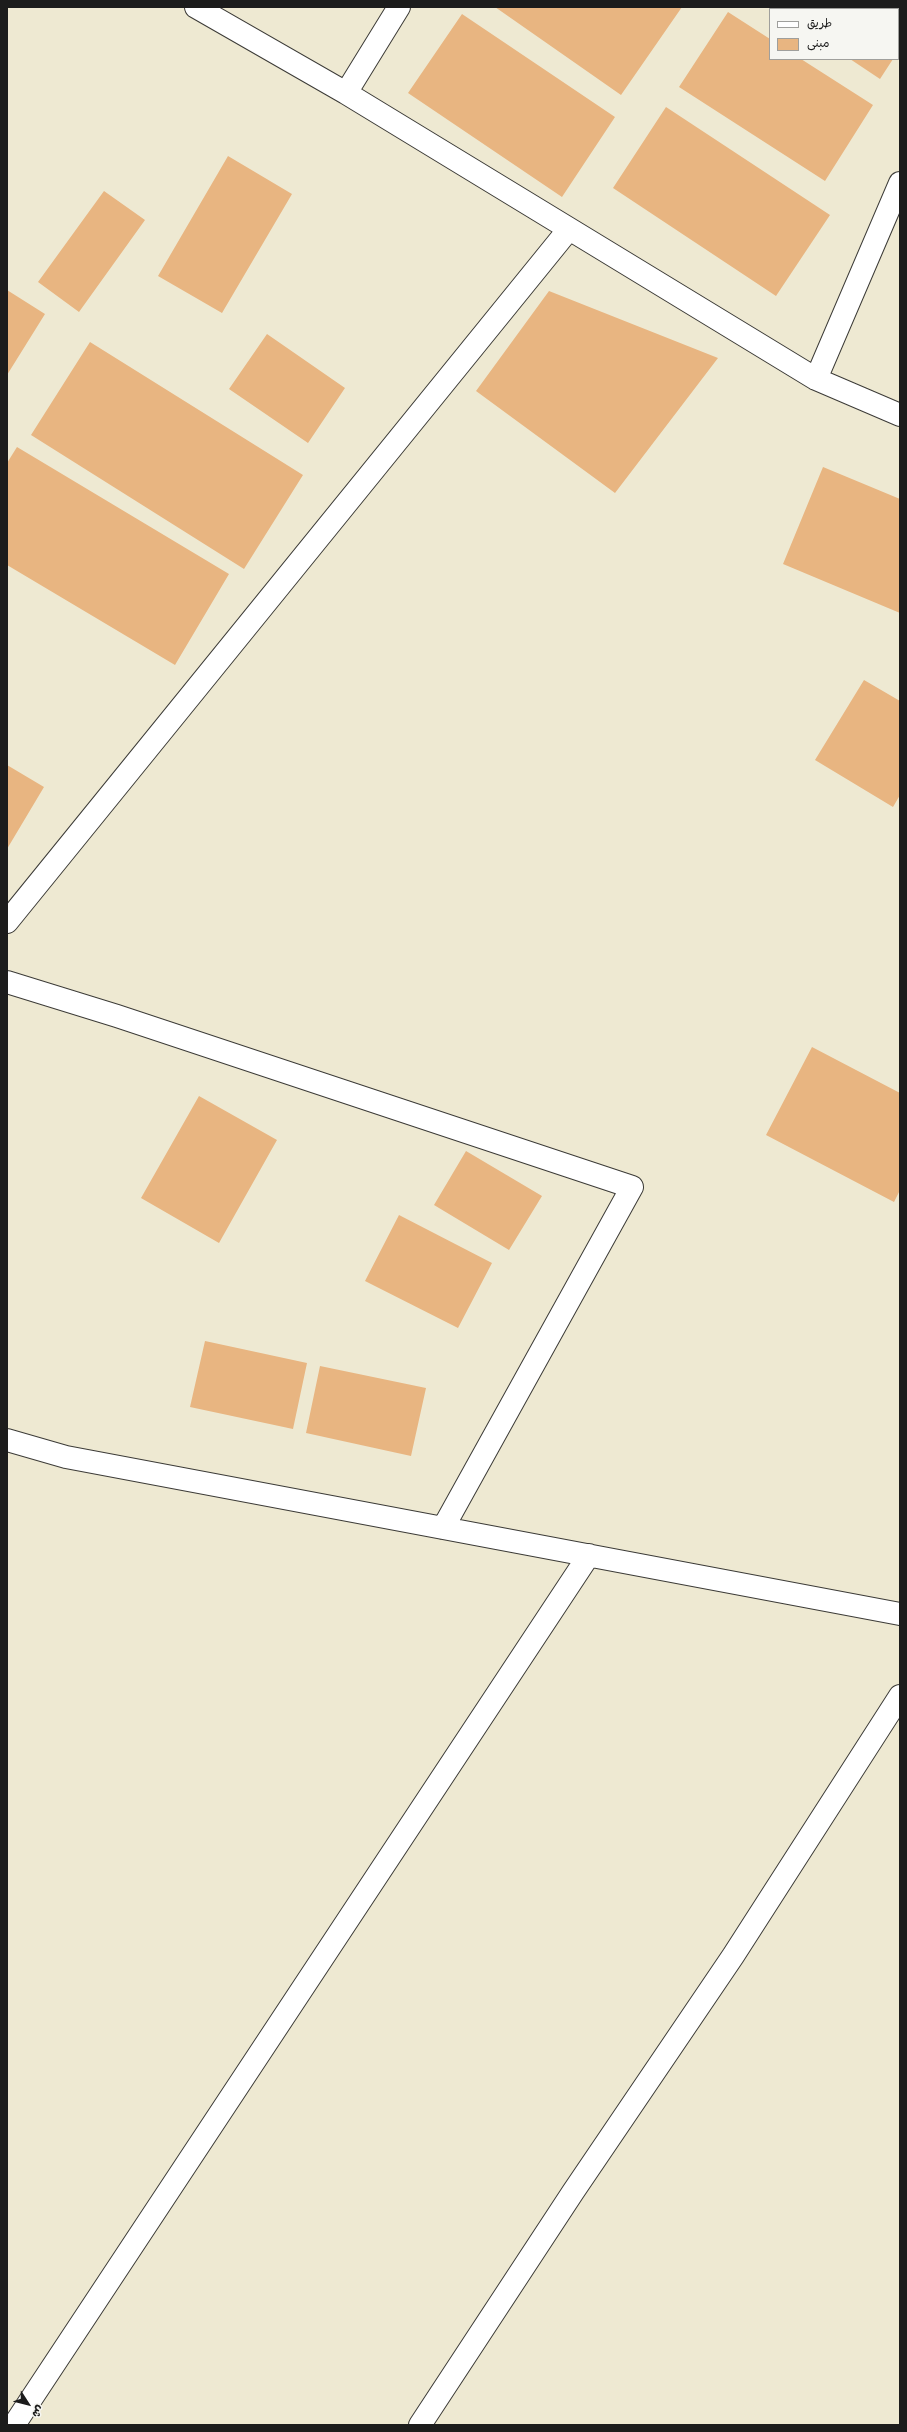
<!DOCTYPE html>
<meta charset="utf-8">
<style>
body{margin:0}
#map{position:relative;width:907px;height:2432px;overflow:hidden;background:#eee9d2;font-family:Kalam,"Playpen Sans Arabic",sans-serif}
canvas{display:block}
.frame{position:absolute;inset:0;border:8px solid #1c1c1c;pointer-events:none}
.legend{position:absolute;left:769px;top:8px;width:130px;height:52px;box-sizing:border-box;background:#f6f6f2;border:1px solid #9f9f9c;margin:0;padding:5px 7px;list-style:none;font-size:12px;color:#1c1c1c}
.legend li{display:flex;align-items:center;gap:8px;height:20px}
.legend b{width:20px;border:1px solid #9f9f9c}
.north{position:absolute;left:8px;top:2384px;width:40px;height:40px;-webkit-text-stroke:3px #f6f6f2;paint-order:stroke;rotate:126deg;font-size:11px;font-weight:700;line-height:16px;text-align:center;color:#1c1c1c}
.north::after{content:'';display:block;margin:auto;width:14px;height:18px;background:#1c1c1c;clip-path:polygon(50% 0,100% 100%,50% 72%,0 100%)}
</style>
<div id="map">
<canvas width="907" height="2432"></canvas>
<div class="frame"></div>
<ul class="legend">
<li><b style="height:5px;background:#fff"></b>طريق</li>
<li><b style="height:11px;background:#e8b581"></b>مبنى</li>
</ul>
<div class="north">ش</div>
</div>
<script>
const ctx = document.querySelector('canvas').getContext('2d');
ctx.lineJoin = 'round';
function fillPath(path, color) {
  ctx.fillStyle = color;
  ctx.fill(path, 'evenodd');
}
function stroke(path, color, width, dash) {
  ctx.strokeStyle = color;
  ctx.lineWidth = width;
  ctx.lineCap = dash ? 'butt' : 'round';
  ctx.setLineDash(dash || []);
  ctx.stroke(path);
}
const building = new Path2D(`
 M 495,7 L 682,7 L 621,95 Z
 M 771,7 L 900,7 L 900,49 L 898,52 L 898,9 L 774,9 Z
 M 728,12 L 770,39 L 770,59 L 801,59 L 873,105 L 825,181 L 679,87 Z
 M 462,14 L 615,117 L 562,197 L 408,93 Z
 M 850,59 L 893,59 L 880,79 Z
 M 666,107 L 830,215 L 776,296 L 613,188 Z
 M 228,156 L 292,194 L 222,313 L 158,276 Z
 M 104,191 L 145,220 L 79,312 L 38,282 Z
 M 7,290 L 45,314 L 7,375 Z
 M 549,291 L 718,358 L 615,493 L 476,391 Z
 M 267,334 L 345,388 L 308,443 L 229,389 Z
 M 90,342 L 303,475 L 244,569 L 31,435 Z
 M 17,447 L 229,574 L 175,665 L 7,565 L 7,463 Z
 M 823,467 L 900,499 L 900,613 L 783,564 Z
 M 864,680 L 900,701 L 900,795 L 893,807 L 815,760 Z
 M 7,765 L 44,787 L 7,849 Z
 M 812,1047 L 900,1093 L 900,1190 L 894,1202 L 766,1135 Z
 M 199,1096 L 277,1140 L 219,1243 L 141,1198 Z
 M 466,1151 L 542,1196 L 509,1250 L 434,1205 Z
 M 399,1215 L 492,1263 L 458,1328 L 365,1281 Z
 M 205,1341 L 307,1363 L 293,1429 L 190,1407 Z
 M 320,1366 L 426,1388 L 411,1456 L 306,1433 Z`);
const minor = new Path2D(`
 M 196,7 L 346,93 L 816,379 L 900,415
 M 346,93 L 399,7
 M 816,379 L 900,183
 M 7,922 L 569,229
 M 7,982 L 117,1016 L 632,1187 L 443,1528
 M 7,1440 L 66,1457 L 900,1614
 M 14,2425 L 589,1555
 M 420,2425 L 573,2192 L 733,1956 L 900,1696`);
fillPath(building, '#e8b581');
stroke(minor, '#3c3b37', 24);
stroke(minor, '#fff', 22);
</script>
